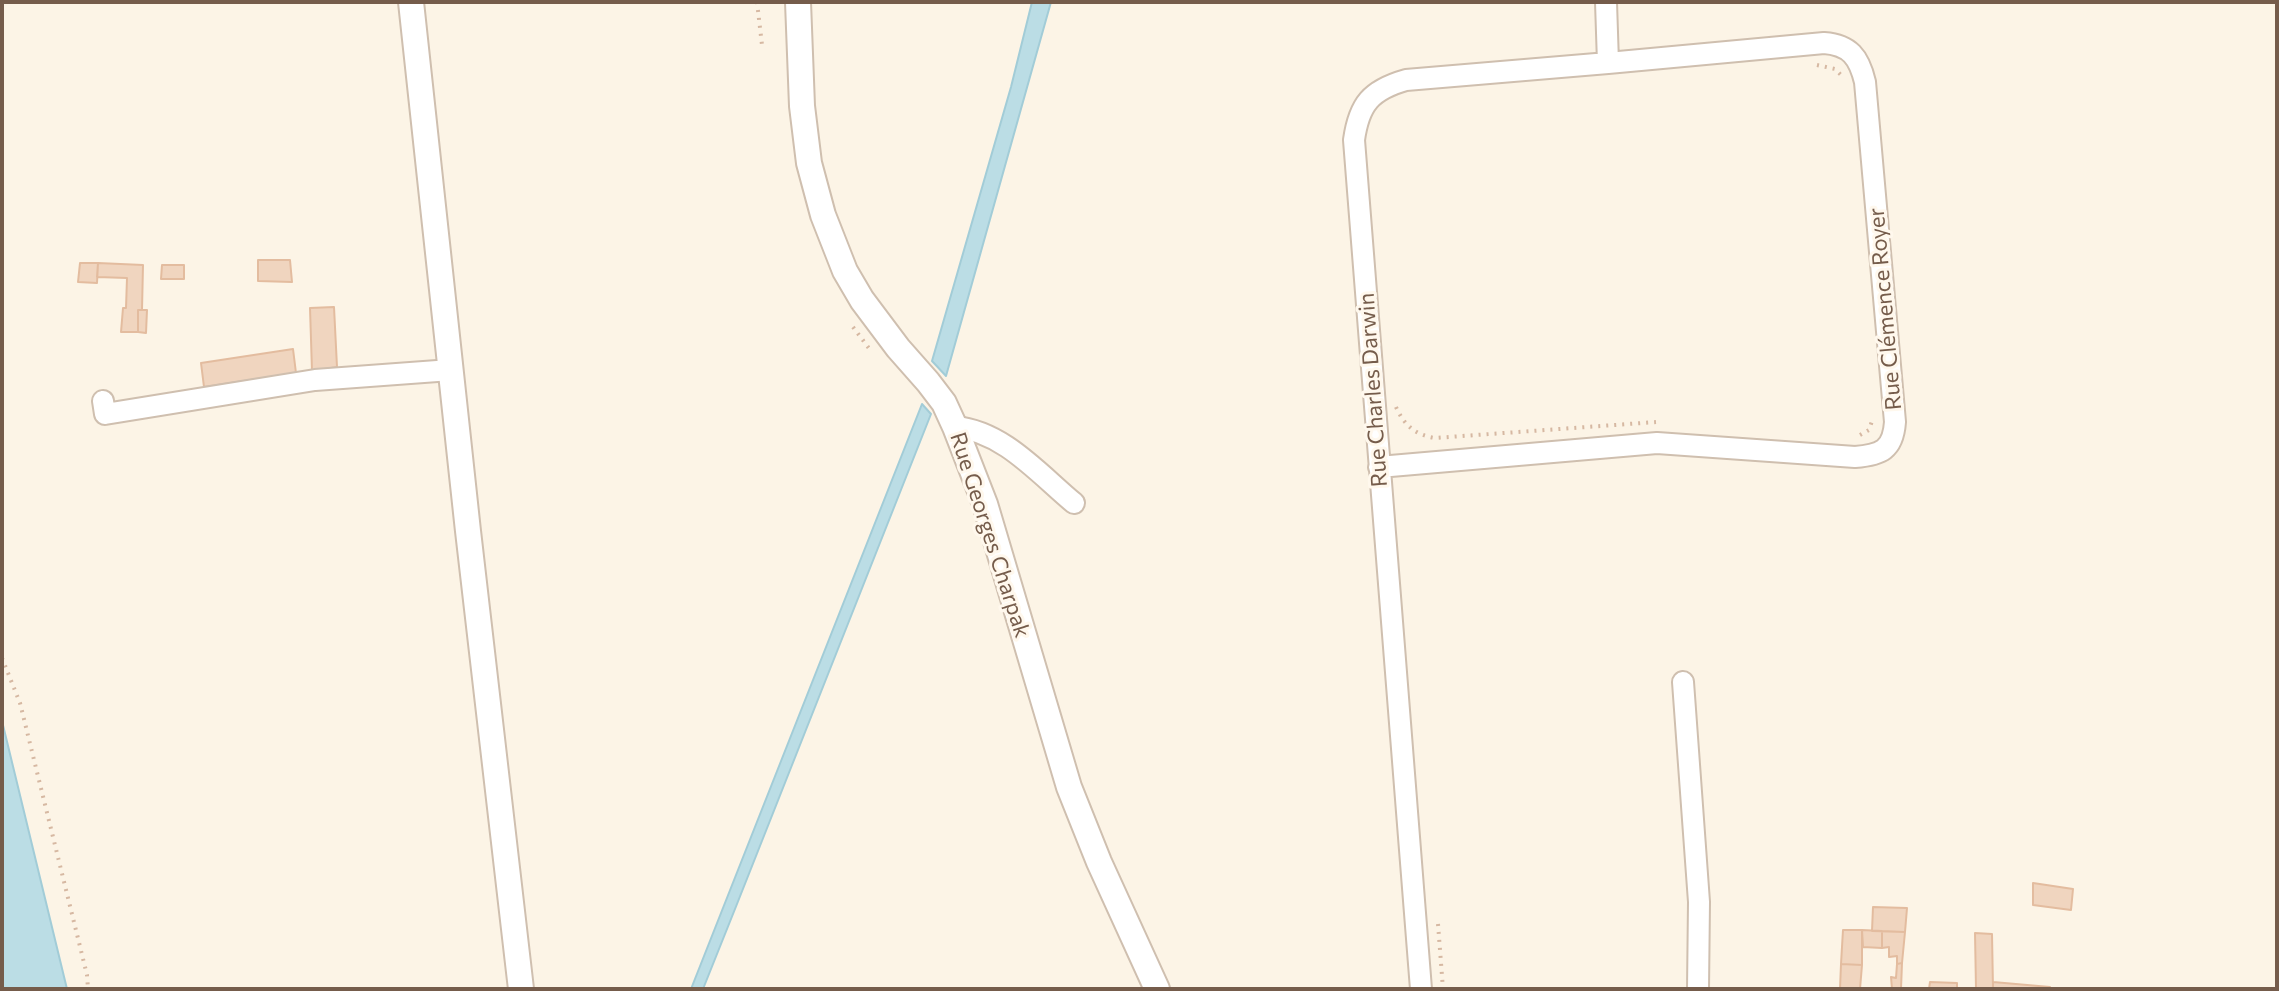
<!DOCTYPE html>
<meta charset="utf-8">
<style>
body{margin:0}
#map{position:relative;width:2279px;height:991px;overflow:hidden;background:#fcf4e6;font-family:Commissioner,sans-serif}
canvas{display:block}
.frame{position:absolute;inset:0;border:4px solid #755c4b;pointer-events:none}
</style>
<div id="map">
<canvas width="2279" height="991"></canvas>
<div class="frame"></div>
</div>
<script>
const ctx = document.querySelector('canvas').getContext('2d');
ctx.lineJoin = 'round';
function fillPath(path, color) {
  ctx.fillStyle = color;
  ctx.fill(path, 'evenodd');
}
function stroke(path, color, width, dash) {
  ctx.strokeStyle = color;
  ctx.lineWidth = width;
  ctx.lineCap = dash ? 'butt' : 'round';
  ctx.setLineDash(dash || []);
  ctx.stroke(path);
}
function write(font, color, halo, rows, align = 'center') {
  ctx.font = font + ' Commissioner,sans-serif';
  ctx.lineWidth = 6;
  ctx.setLineDash([]);
  ctx.textBaseline = 'middle';
  ctx.strokeStyle = halo;
  ctx.fillStyle = color;
  for (const [text, x, y, turn = 0] of rows) {
    ctx.save();
    ctx.translate(x, y);
    ctx.rotate((+turn || 0) * Math.PI / 180);
    ctx.textAlign = isNaN(turn) ? turn : align;
    if (halo) ctx.strokeText(text, 0, 0);
    ctx.fillText(text, 0, 0);
    ctx.restore();
  }
}
const water = new Path2D(`
 M 1032,2 L 1051,2 L 946,376 L 932,361 L 1011,87 Z
 M 922,404 L 931,414 L 735,909 L 703,989 L 691,989 Z
 M 2,721 L 67,989 L 2,989 Z`);
const building = new Path2D(`
 M 258,260 L 290,260 L 292,282 L 258,281 Z
 M 80,263 L 98,263 L 97,283 L 78,282 Z
 M 98,263 L 143,265 L 142,310 L 138,310 L 138,332 L 121,332 L 123,308 L 126,308 L 127,278 L 97,277 Z
 M 162,265 L 184,265 L 184,279 L 161,279 Z
 M 334,307 L 337,367 L 312,371 L 310,308 Z
 M 138,310 L 147,310 L 146,333 L 138,332 Z
 M 293,349 L 296,373 L 204,387 L 201,363 Z
 M 2033,883 L 2073,889 L 2071,910 L 2033,905 Z
 M 1873,907 L 1907,908 L 1905,932 L 1872,931 Z
 M 1843,930 L 1862,930 L 1862,965 L 1841,964 Z
 M 1862,930 L 1882,931 L 1882,948 L 1863,947 Z
 M 1882,931 L 1905,932 L 1902,963 L 1897,964 L 1897,956 L 1889,957 L 1889,947 L 1882,948 Z
 M 1975,933 L 1992,934 L 1993,989 L 1976,989 Z
 M 1902,963 L 1901,989 L 1892,989 L 1891,977 L 1896,978 L 1897,964 Z
 M 1841,964 L 1862,965 L 1860,989 L 1840,989 Z
 M 1930,982 L 1957,983 L 1957,989 L 1929,989 Z
 M 1993,982 L 2050,987 L 2050,989 L 1993,989 Z`);
const path = new Path2D(`
 M 757,2 L 762,45
 M 1817,65 L 1835,69 L 1841,75
 M 853,327 L 871,351
 M 1396,407 C 1404,425 1415,435 1435,438 L 1656,422
 M 1860,435 L 1869,430 L 1873,418
 M 2,658 L 20,703 L 87,975 L 88,989
 M 1438,924 L 1443,989`);
const minor = new Path2D(`
 M 103,401 L 105,414 L 315,380 L 451,370
 M 955,427 C 1003,431 1039,474 1074,503
 M 1379,467 L 1657,443 L 1855,457 C 1881,455 1893,450 1895,422 L 1865,82 C 1859,57 1850,45 1824,43 L 1608,63
 M 1683,682 L 1699,902 L 1698,989
 M 1421,989 L 1354,140 C 1359,104 1371,90 1406,80 L 1608,63 L 1606,2`);
const tertiary = new Path2D(`
 M 411,2 L 468,531 L 521,989
 M 798,2 L 802,106 L 809,163 L 823,215 L 845,271 L 862,300 L 898,348 L 928,382 L 944,403 L 955,427 L 985,504 L 1069,787 L 1099,862 L 1157,989`);
const streetNames = [
 ["Rue Clémence Royer",1885,309,-95],
 ["Rue Charles Darwin",1373,390,-94],
 ["Rue Georges Charpak",990,535,72]
];
fillPath(water, '#bbdde5');
stroke(water, '#a2ccd7', 2);
fillPath(building, '#f0d5bf');
stroke(building, '#e3bc9f', 2);
stroke(minor, '#cfbfaf', 24);
stroke(tertiary, '#cfbfaf', 28);
stroke(path, '#d6b8a2', 4, [2, 6]);
stroke(minor, '#fff', 20);
stroke(tertiary, '#fff', 24);
write('22px', '#755c4b', '#fff8ed', streetNames);
</script>
